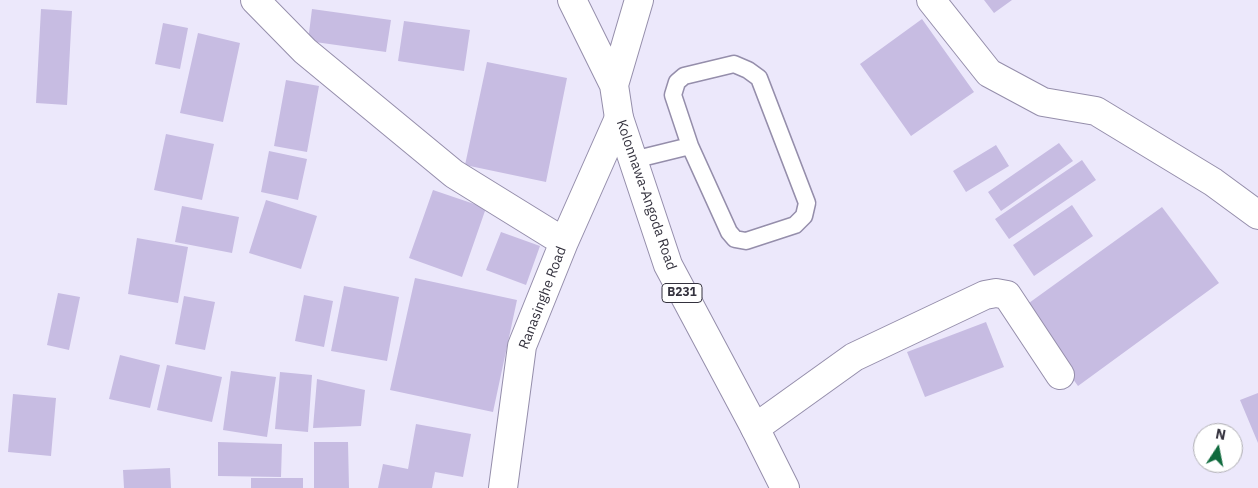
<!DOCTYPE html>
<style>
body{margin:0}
#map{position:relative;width:1258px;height:488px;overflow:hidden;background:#ece8fb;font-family:"IBM Plex Sans",sans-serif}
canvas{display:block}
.north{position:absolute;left:1193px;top:423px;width:50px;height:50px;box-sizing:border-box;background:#fff;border:1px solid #aeadb2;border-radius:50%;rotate:11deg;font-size:14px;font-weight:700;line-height:20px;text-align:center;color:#34323e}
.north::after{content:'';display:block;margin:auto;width:18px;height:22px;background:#0f6a3d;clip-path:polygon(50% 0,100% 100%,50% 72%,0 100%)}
</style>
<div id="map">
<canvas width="1258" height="488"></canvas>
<div class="north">N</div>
</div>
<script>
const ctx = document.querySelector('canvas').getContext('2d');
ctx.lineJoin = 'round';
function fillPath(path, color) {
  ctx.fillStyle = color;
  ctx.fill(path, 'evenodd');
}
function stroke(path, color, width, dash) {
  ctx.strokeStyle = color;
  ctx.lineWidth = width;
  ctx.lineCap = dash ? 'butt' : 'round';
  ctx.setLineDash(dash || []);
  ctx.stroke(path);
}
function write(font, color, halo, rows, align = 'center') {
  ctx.font = font + ' "IBM Plex Sans",sans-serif';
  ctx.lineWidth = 4;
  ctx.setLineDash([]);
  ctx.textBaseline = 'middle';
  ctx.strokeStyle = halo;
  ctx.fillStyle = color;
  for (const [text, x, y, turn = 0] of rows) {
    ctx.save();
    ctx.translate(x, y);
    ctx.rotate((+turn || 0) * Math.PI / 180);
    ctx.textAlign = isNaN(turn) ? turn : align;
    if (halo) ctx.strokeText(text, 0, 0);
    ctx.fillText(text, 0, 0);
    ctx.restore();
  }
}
const building = new Path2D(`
 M 984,0 L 1012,0 L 994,13 Z
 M 41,9 L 72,11 L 67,105 L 36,103 Z
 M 312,9 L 391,20 L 386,52 L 308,41 Z
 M 922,19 L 974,92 L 911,136 L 860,64 Z
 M 404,21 L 470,30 L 464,71 L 398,61 Z
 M 163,23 L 188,28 L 180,69 L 155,64 Z
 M 198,33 L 240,43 L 223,122 L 180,113 Z
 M 487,62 L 567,78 L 546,182 L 465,165 Z
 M 286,80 L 319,86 L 307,152 L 274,146 Z
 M 166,134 L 214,144 L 202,200 L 154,190 Z
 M 1059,143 L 1073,161 L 1001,211 L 988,192 Z
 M 996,145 L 1009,166 L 966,192 L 953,171 Z
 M 269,151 L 307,159 L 298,200 L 261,192 Z
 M 1082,160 L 1096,180 L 1009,239 L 995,219 Z
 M 433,190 L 486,208 L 462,277 L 409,258 Z
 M 266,200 L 317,216 L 301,269 L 249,253 Z
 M 1072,205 L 1093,236 L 1034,276 L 1013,245 Z
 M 182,206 L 239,217 L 232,253 L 175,242 Z
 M 1162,207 L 1219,283 L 1078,386 L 1022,308 Z
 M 501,232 L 540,246 L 526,285 L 486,270 Z
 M 137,238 L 188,247 L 178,303 L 128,294 Z
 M 415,278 L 517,300 L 493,412 L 390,390 Z
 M 344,286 L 399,297 L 387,361 L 331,351 Z
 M 58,293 L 80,297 L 69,350 L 47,345 Z
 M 304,295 L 333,301 L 324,347 L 295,341 Z
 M 184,296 L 215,302 L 205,350 L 175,344 Z
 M 986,322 L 1004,367 L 925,397 L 907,352 Z
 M 120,355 L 160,365 L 150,408 L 109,399 Z
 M 167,365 L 222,377 L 212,422 L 157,410 Z
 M 231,371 L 276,377 L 267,437 L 223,430 Z
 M 280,372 L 312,375 L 308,432 L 275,429 Z
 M 317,379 L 365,390 L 361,426 L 313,428 Z
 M 1258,393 L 1258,443 L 1240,400 Z
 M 13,394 L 56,398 L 51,456 L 8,452 Z
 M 416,424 L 471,434 L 463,477 L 435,472 L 432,488 L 378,488 L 383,464 L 408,469 Z
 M 218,442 L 282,444 L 281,477 L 218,476 Z
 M 314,442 L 348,442 L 349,488 L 314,488 Z
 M 170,468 L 171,488 L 124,488 L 123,470 Z
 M 251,478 L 303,478 L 303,488 L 251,488 Z`);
const service = new Path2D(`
 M 734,64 L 748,70 L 759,78 L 807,203 L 804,216 L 795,225 L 746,241 L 735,239 L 729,232 L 690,146 L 673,95 L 677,82 L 684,76 Z
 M 633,160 L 690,146`);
const minor = new Path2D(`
 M 255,0 L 305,51 L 454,174 L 564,242
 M 931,0 L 989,73 L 1043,102 L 1096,111 L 1213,182 L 1258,215
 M 755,428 L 854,357 L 985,295 L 996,293 L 1007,295 L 1060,375
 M 503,488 L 522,346 L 564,242 L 619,118`);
const primary = new Path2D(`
 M 572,0 L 614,85 L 619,118 L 668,265 L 755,428 L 785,488
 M 614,85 L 639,0`);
const shields = [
 [682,293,40]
];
const shieldNames = [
 ["B231",682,293]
];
const streetNames = [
 ["Kolonnawa-Angoda Road",646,195,71],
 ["Ranasinghe Road",543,298,-69]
];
fillPath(building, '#c7bce2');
stroke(service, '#958eab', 19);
stroke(minor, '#958eab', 30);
stroke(primary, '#958eab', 30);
stroke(service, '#fff', 16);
stroke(minor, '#fff', 28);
stroke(primary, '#fff', 28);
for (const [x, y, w] of shields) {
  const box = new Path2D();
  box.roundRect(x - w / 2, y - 9.5, w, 19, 4);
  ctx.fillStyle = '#fff';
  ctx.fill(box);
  stroke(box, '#34323e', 1);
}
write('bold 12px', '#34323e', null, shieldNames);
write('14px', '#34323e', '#fff', streetNames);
</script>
